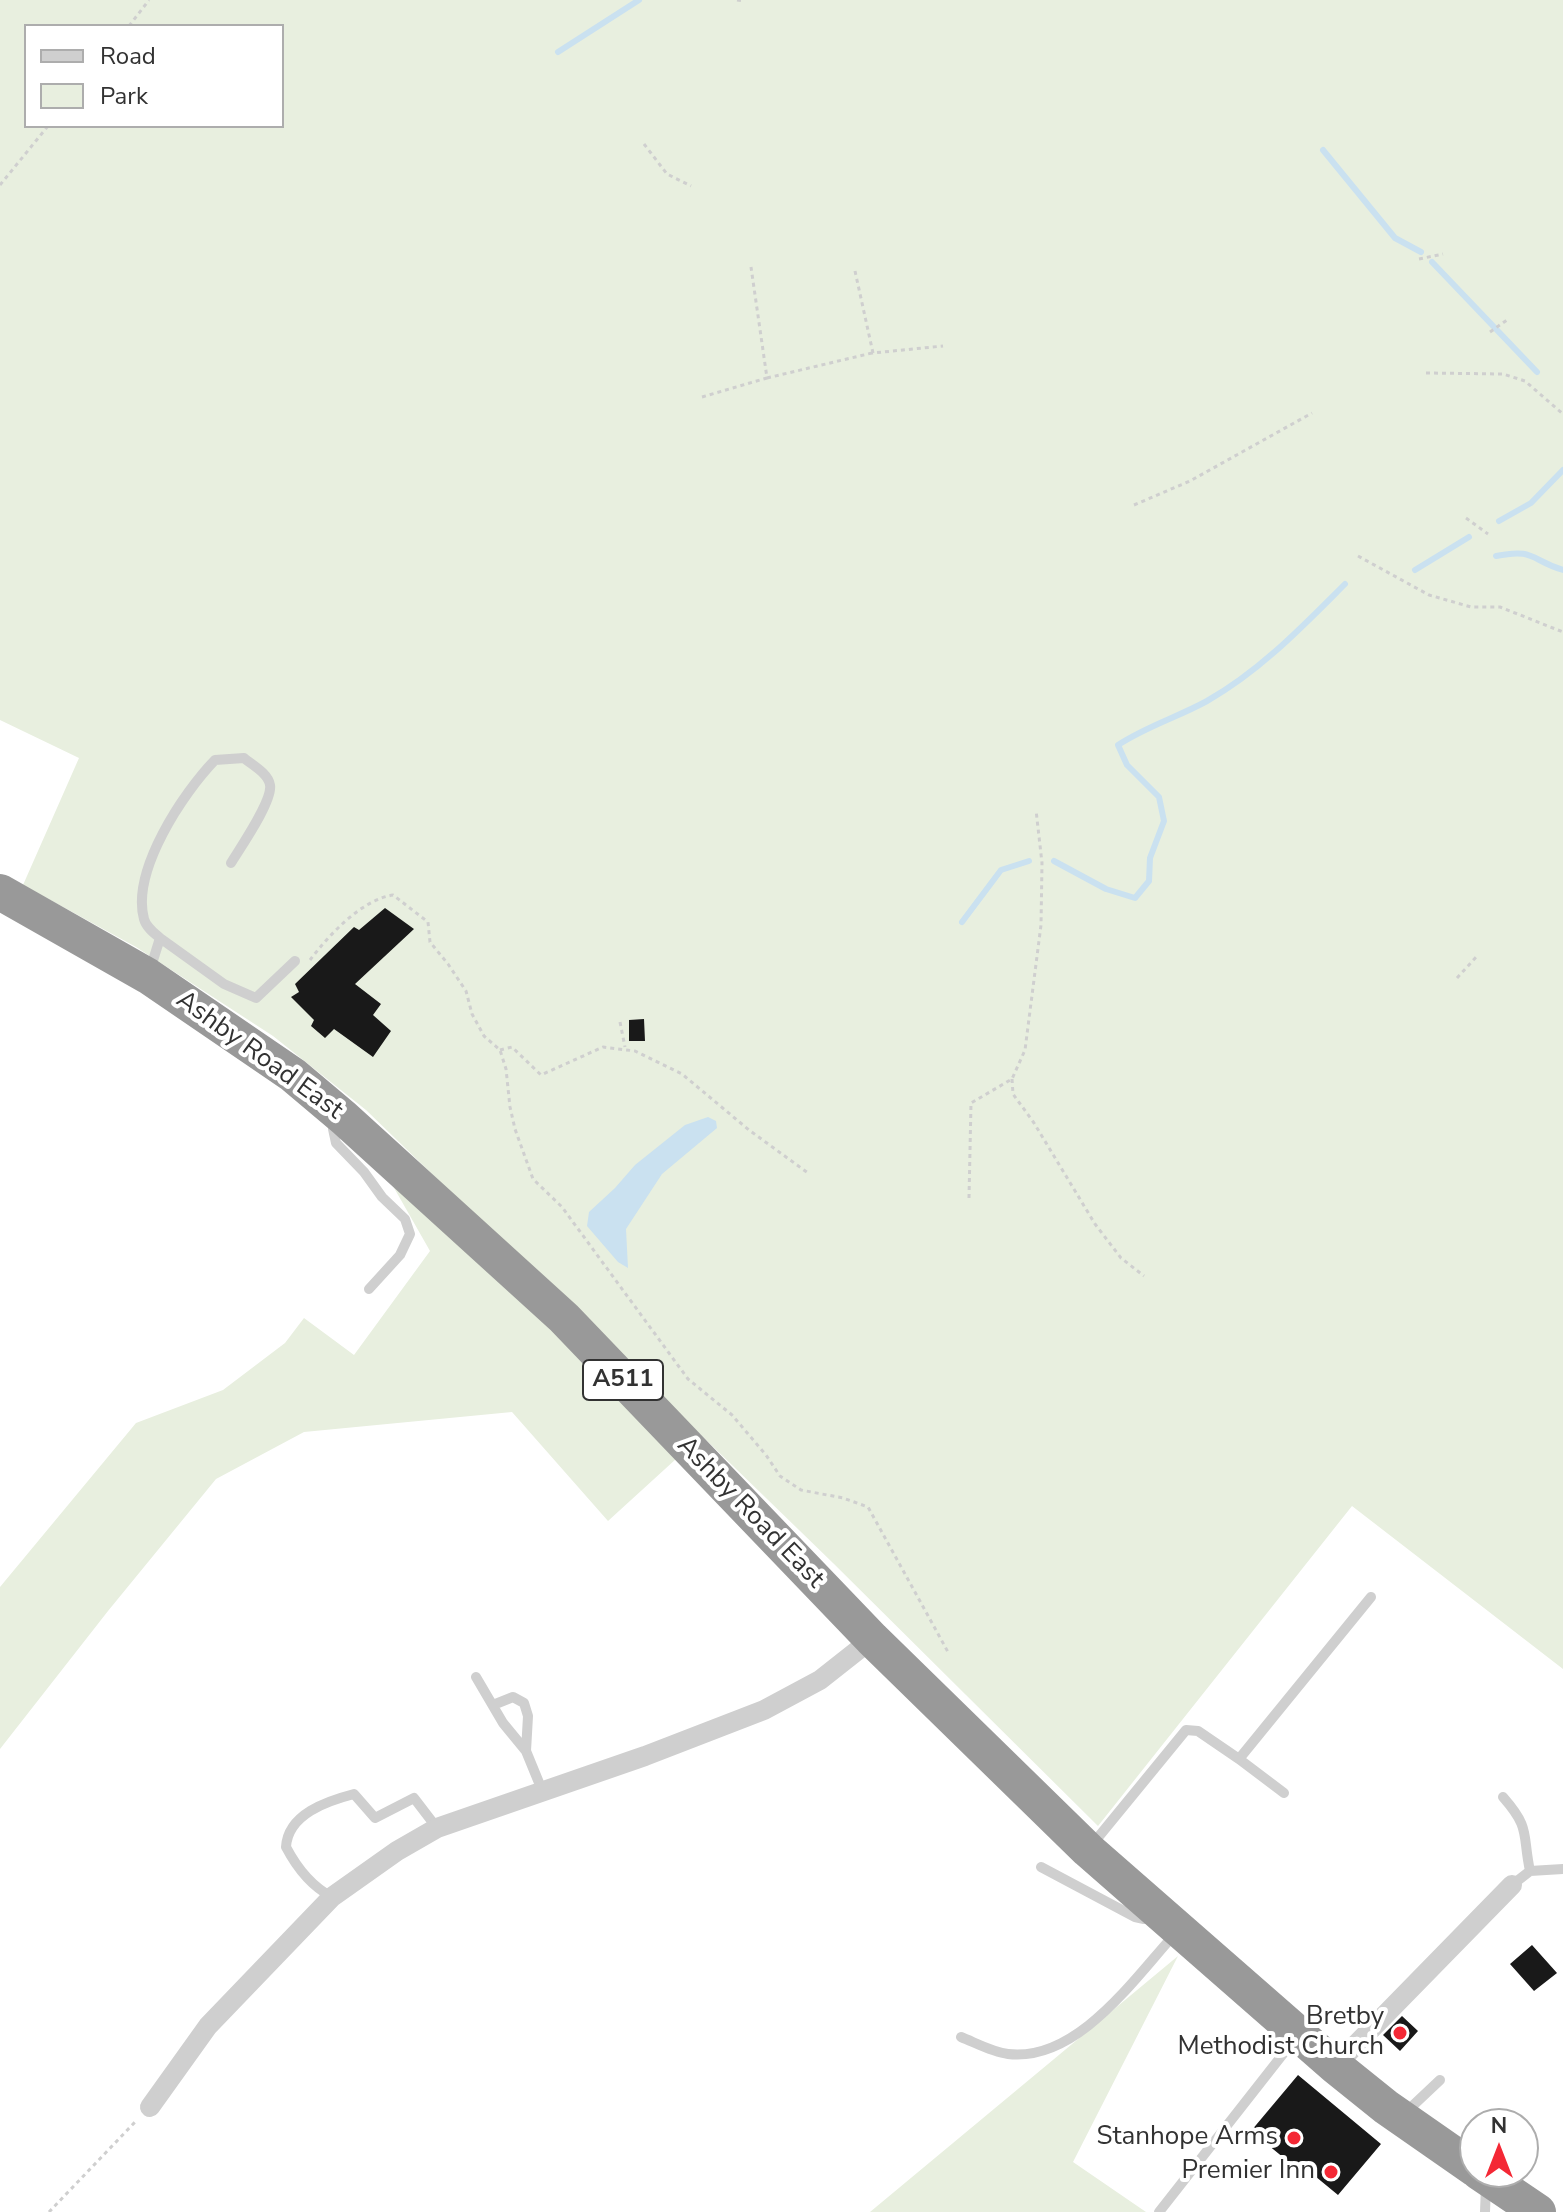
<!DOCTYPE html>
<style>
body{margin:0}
#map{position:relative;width:1563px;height:2212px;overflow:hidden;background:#fff;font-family:"Nunito Sans",sans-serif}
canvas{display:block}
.legend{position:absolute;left:24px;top:24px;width:260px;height:104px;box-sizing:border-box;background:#fff;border:2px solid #adadad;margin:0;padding:10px 14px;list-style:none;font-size:24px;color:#323232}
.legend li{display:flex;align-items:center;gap:16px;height:40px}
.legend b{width:40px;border:2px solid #adadad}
.north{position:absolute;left:1459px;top:2108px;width:80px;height:80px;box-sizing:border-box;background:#fff;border:2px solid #adadad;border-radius:50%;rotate:0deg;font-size:22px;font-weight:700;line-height:32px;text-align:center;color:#323232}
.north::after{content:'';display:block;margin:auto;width:28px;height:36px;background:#f42835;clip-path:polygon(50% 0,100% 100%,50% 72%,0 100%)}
</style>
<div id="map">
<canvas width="1563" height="2212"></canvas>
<ul class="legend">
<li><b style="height:10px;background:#cfcfcf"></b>Road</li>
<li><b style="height:22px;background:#e8efdf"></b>Park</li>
</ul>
<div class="north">N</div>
</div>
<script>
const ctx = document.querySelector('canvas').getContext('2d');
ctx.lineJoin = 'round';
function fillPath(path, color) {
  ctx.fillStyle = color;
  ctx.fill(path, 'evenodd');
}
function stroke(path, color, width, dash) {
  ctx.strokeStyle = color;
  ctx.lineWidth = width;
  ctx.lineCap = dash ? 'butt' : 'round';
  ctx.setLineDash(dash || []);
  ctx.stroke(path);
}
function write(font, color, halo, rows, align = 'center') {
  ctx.font = font + ' "Nunito Sans",sans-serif';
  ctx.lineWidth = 8;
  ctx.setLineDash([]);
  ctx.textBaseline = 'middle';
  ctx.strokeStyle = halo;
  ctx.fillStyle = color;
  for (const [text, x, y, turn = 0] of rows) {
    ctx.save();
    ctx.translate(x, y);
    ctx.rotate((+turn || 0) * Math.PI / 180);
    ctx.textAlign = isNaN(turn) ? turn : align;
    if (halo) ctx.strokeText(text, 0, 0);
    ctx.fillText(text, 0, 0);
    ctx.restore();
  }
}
const green = new Path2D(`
 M 0,0 L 1563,0 L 1563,1669 L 1352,1506 L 1098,1826 L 833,1563 L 366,1110 L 273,1036 L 136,947 L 23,885 L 79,758 L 0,720 ZM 26,26 L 282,26 L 282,126 L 26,126 Z
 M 381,1165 L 532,1307 L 676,1459 L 608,1521 L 512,1412 L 304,1432 L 216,1479 L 108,1611 L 0,1749 L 0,1587 L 136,1423 L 223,1390 L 285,1343 L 304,1318 L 354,1355 L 430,1251 Z
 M 1178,1956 L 1073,2162 L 1146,2212 L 870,2212 Z`);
const water = new Path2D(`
 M 708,1117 L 716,1121 L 717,1128 L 662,1174 L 626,1229 L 628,1268 L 618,1262 L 587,1226 L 589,1212 L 615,1188 L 635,1165 L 685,1125 Z`);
const stream = new Path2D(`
 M 558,52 L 639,0
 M 1323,150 L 1395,238 L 1421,252
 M 1432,262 L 1537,372
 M 1499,521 L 1531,503 L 1563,470
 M 1496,556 C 1535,548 1530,560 1563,570
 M 1415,570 L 1469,537
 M 1054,861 L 1106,889 L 1135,898 L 1149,881 L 1150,858 L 1164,821 L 1159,797 L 1127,765 L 1118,745 C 1147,726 1178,717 1207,701 C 1260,671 1302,627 1345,584
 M 962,922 L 1001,870 L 1029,861`);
const building = new Path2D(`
 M 385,908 L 414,929 L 355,984 L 381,1004 L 373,1015 L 391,1031 L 373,1057 L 334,1029 L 325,1038 L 311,1026 L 314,1020 L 291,997 L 299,992 L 295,984 L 354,927 L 359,930 Z
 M 644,1019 L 645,1041 L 629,1041 L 629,1020 Z
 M 1532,1945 L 1557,1973 L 1534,1991 L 1510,1964 Z
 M 1402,2016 L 1418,2031 L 1400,2051 L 1383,2035 Z
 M 1298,2075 L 1381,2144 L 1338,2195 L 1304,2167 L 1301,2172 L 1251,2131 Z`);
const path = new Path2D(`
 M 737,0 L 744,1
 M 129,26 L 149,0
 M 644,144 L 667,174 L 691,186
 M 0,185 L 48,126
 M 1419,259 L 1443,254
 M 855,271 L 873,353 L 943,346
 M 1490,332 L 1507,320
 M 1426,373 L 1503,374 L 1525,381 L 1563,414
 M 767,378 L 872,353
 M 702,397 L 767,378 L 751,267
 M 1134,505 L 1190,481 L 1312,413
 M 1466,518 L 1488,534
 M 1358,556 L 1429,595 L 1471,607 L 1500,607 L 1563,632
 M 310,960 C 329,935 361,900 393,895 L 428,922 L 430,942 L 448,964 L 466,991 L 472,1014 L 484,1036 L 500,1050 L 506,1069 L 510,1107 L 515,1129 L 533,1179 L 562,1207 L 688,1379 L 732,1415 L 766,1455 L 780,1476 L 801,1490 L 843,1498 L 868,1507 L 948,1652
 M 1457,978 L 1478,955
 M 620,1022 L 625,1047
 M 500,1050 L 512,1047 L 541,1075 L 603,1047 L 635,1051 L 682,1074 L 749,1130 L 808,1173
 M 1012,1079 L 1013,1094 L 1034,1123 L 1095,1224 L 1121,1258 L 1144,1276
 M 969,1198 L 971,1103 L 1012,1079 L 1025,1050 L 1041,925 L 1042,863 L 1036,810
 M 49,2212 L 136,2121`);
const lane = new Path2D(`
 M 160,938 L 224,984 L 256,998 L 295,961
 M 150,970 L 160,938 C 154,933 146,927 144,919 C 131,871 183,793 215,760 L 244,758 C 252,765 268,773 270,785 C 273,801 240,848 231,863
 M 340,1122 L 333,1129 L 336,1143 L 364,1172 L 382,1197 L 405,1219 L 410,1234 L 400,1255 L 369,1289
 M 476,1677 L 503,1723 L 526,1751 L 542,1790
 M 493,1705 L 513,1697 L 524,1703 L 528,1716 L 526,1751
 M 1239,1759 L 1284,1793
 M 1503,1797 C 1531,1829 1522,1833 1530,1871
 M 1091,1846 L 1186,1730 L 1198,1731 L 1239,1759 L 1371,1597
 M 1041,1867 L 1135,1917 L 1144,1919 L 1148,1917
 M 1512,1885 L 1530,1871 L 1563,1869
 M 332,1897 C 311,1886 297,1868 286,1847 C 288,1814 327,1801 354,1794 L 375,1818 L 414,1798 L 437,1828
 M 961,2037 C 976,2043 992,2052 1008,2054 C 1077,2062 1133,1980 1174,1935
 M 1405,2113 L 1440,2080
 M 1523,2135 L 1524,2135
 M 1159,2212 L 1294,2040
 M 1485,2212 L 1486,2186`);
const street = new Path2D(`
 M 1335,2066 L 1512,1885
 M 150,2107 L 208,2026 L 332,1897 L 397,1851 L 437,1828 L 645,1756 L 764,1710 L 820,1680 L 872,1639`);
const highway = new Path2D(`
 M 0,892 L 148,976 L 293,1075 L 344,1118 L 564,1318 L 872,1639 L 1088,1850 L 1335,2066 L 1386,2107 L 1475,2169
 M 1479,2172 L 1538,2212`);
const markers = [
 [1400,2033,8,"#f42835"],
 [1294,2138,8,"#f42835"],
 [1331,2172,8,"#f42835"]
];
const shields = [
 [623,1380,80]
];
const shieldNames = [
 ["A511",623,1380]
];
const streetNames = [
 ["Ashby Road East",259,1056,36],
 ["Ashby Road East",750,1513,46]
];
const poiNames = [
 ["Bretby",1384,2018],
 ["Methodist Church",1384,2048],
 ["Stanhope Arms",1278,2138],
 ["Premier Inn",1315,2172]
];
fillPath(green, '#e8efdf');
fillPath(water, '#cae1f0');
stroke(stream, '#cae1f0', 6);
fillPath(building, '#191919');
stroke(path, '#cfcfcf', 3, [4, 4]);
stroke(lane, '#cfcfcf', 10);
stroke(street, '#cfcfcf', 20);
stroke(highway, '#999', 36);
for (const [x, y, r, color] of markers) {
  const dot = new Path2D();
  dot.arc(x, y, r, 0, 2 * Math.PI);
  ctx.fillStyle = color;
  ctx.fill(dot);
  stroke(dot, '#fff', 3);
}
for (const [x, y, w] of shields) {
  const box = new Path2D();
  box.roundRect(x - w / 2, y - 20, w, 40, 6);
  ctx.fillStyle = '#fff';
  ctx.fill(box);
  stroke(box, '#323232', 2);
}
write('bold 24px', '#323232', null, shieldNames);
write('26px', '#323232', '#fff', streetNames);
write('26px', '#323232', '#fff', poiNames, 'right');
</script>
